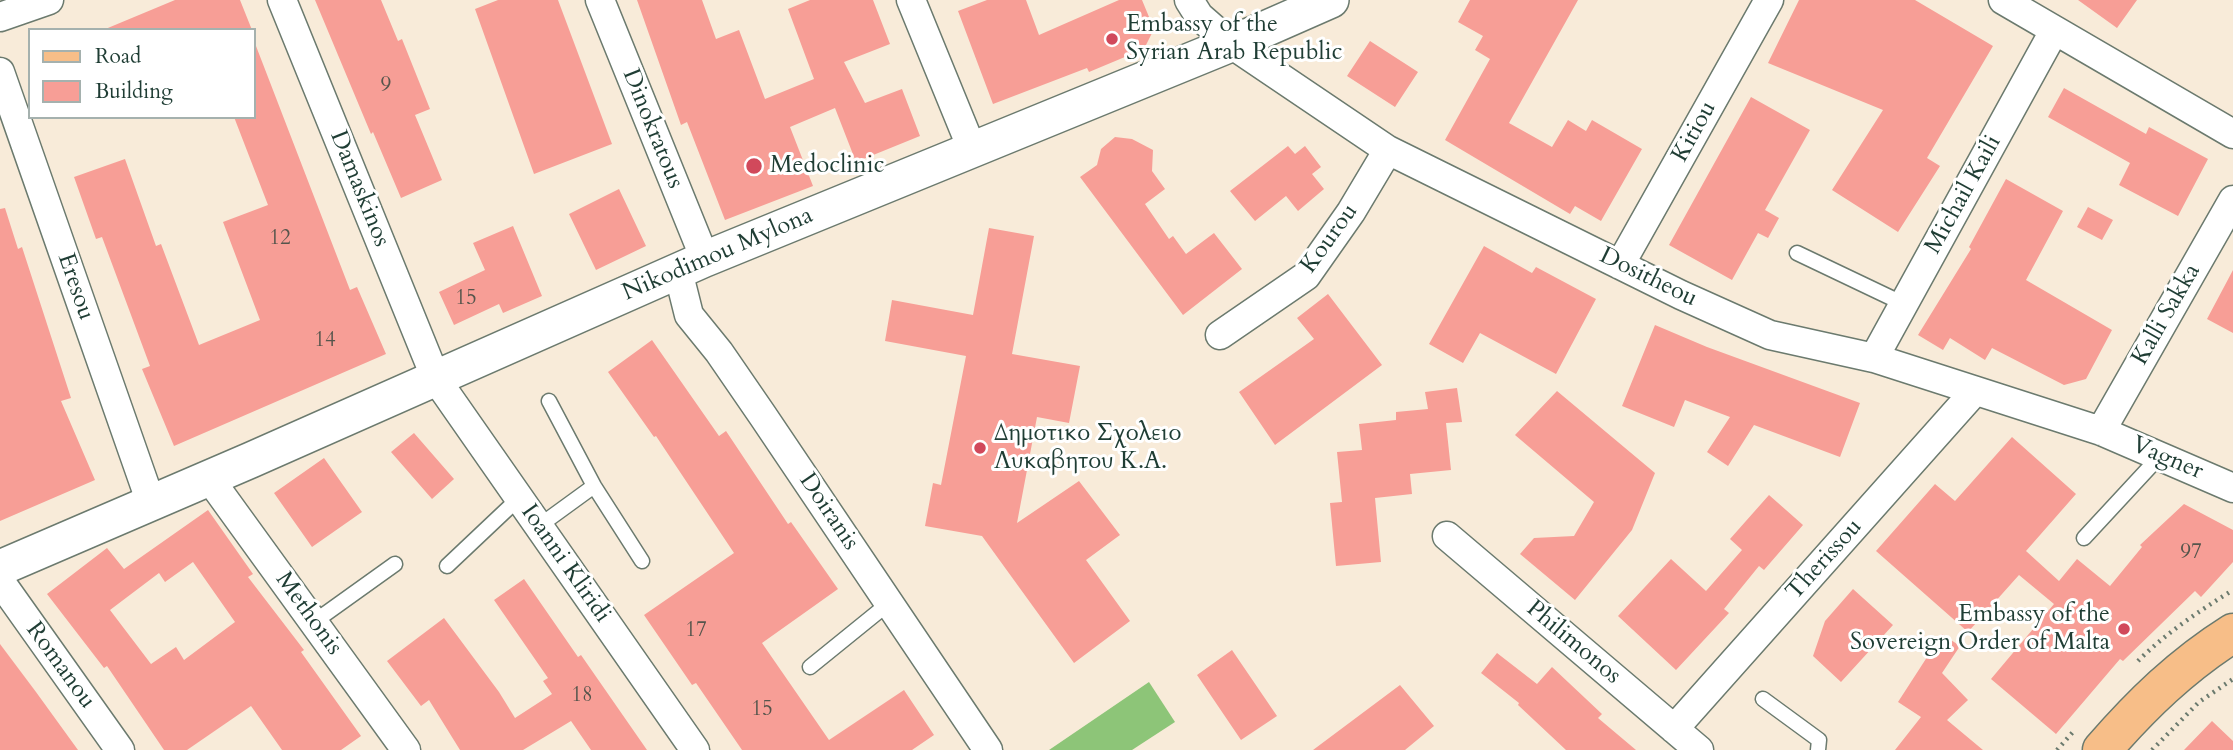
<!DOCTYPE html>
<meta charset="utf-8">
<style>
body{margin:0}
#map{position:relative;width:2233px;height:750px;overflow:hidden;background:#f8ebd9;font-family:Cardo,serif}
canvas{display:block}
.legend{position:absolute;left:28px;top:28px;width:228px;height:91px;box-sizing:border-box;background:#fff;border:2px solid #a5b1ae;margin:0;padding:9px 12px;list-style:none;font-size:21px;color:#1f3d34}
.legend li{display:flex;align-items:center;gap:14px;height:35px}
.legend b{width:35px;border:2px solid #a5b1ae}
</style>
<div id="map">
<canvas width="2233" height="750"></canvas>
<ul class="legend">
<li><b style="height:9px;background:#f7be88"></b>Road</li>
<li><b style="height:19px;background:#f79e96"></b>Building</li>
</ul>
</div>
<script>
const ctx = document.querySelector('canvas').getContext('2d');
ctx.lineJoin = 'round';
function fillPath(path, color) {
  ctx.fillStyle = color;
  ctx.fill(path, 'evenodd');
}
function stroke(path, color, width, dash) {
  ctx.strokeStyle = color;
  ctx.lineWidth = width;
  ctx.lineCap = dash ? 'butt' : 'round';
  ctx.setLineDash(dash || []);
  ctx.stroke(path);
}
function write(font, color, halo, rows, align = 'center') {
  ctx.font = font + ' Cardo,serif';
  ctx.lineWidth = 6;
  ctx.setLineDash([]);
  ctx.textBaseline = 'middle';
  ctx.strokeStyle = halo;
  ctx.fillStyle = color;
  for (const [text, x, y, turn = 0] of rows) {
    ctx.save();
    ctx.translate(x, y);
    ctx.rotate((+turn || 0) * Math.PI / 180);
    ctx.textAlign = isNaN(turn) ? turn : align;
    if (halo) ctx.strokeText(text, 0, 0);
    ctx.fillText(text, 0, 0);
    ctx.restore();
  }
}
const green = new Path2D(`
 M 1149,682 L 1175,722 L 1132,750 L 1049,750 Z`);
const building = new Path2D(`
 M 175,0 L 240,0 L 252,30 L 103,30 Z
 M 315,0 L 381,0 L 398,41 L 402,39 L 430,109 L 415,115 L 442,180 L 401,198 L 373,132 L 371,134 Z
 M 498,0 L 558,0 L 612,144 L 534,174 L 475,9 Z
 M 637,0 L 702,0 L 716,39 L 739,30 L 765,99 L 814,79 L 788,9 L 810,0 L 873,0 L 890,44 L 844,62 L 865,103 L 902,89 L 920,136 L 856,162 L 835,108 L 790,127 L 813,186 L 725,220 L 687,122 L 681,125 Z
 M 987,0 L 1026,0 L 1039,35 L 1119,0 L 1142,0 L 1154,29 L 1144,49 L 1089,72 L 1087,68 L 993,104 L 958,11 Z
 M 1470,0 L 1578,0 L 1509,123 L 1552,147 L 1568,120 L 1586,131 L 1592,120 L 1642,149 L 1601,221 L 1575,206 L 1570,214 L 1445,140 L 1490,59 L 1475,50 L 1483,36 L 1458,22 Z
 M 1799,0 L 1915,0 L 1993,46 L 1927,158 L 1940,166 L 1898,232 L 1832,190 L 1883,110 L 1768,63 Z
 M 2078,0 L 2137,0 L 2117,28 Z
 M 1370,41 L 1418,72 L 1395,107 L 1347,76 Z
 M 254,46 L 256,46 L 350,290 L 357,287 L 386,354 L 174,446 L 142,369 L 150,366 L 102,237 L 96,239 L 74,177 L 125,159 L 156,246 L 161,244 L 199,345 L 260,320 L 223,222 L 268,205 L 234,117 L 254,117 Z
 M 2064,88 L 2146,134 L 2149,127 L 2208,159 L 2178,216 L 2119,185 L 2130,163 L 2048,117 Z
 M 1751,97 L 1810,130 L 1765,210 L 1779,218 L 1768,238 L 1758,233 L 1732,280 L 1669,245 Z
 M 1115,137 L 1132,139 L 1153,150 L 1152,171 L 1165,189 L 1145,204 L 1169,239 L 1173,236 L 1186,254 L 1214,233 L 1242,269 L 1183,315 L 1080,177 L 1097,165 L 1101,149 Z
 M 1288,146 L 1295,154 L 1305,146 L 1321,167 L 1312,174 L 1324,189 L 1298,211 L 1286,196 L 1255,221 L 1230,191 Z
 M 2006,179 L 2063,211 L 2026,280 L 2112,330 L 2086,379 L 2064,385 L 1992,348 L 1985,360 L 1950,338 L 1943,350 L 1918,335 L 1971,249 L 1969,247 Z
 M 619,189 L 646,246 L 596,270 L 569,214 Z
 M 2088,207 L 2113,220 L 2102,240 L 2077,227 Z
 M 5,208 L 18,249 L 22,247 L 71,398 L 61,401 L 95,480 L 0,521 L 0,209 Z
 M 513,226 L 542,296 L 503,313 L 499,304 L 454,325 L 439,292 L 485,270 L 473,243 Z
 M 989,228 L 1034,236 L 1012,354 L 1080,366 L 1069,423 L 1037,417 L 1017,523 L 1079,481 L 1120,535 L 1086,560 L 1130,621 L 1074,663 L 982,536 L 925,526 L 933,483 L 941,485 L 966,356 L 885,341 L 892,300 L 973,315 Z
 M 1484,246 L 1532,273 L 1536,267 L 1596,299 L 1556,374 L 1480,333 L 1463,363 L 1429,344 Z
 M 2233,270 L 2233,333 L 2207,319 Z
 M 1328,294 L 1382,365 L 1275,445 L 1239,392 L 1314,339 L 1297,318 Z
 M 1655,325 L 1707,347 L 1860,403 L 1840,457 L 1754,425 L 1728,466 L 1707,452 L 1730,417 L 1685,400 L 1674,427 L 1622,406 Z
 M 652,340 L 719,436 L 726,431 L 788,524 L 791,522 L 838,589 L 762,643 L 829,740 L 904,690 L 934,735 L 912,750 L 742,750 L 696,683 L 692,685 L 644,615 L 734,553 L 656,436 L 654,437 L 608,372 Z
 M 1457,388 L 1462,422 L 1446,423 L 1451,470 L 1410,474 L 1412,494 L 1375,498 L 1381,562 L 1336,566 L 1330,503 L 1342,502 L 1337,452 L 1362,450 L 1359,424 L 1396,420 L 1396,412 L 1428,409 L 1425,392 Z
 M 1557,391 L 1655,473 L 1632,530 L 1575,600 L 1520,554 L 1534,538 L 1574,536 L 1594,502 L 1515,435 Z
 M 414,433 L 454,479 L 432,499 L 391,452 Z
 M 2012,437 L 2076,494 L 2026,551 L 2059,581 L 2077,559 L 2110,586 L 2142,547 L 2140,545 L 2184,504 L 2233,530 L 2233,562 L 2201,597 L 2195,591 L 2123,661 L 2120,659 L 2056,734 L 1991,679 L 2054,604 L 2019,575 L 1968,632 L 1876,551 L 1935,484 L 1955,501 Z
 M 324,458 L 362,512 L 312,547 L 274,493 Z
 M 1769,495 L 1803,525 L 1764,570 L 1759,566 L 1724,609 L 1729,613 L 1676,670 L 1618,616 L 1671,559 L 1706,591 L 1742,550 L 1730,539 Z
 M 208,510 L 253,574 L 248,577 L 304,650 L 301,652 L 361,736 L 341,750 L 282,750 L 251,706 L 187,750 L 164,750 L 107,666 L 104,668 L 47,594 L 107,548 L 124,569 ZM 193,562 L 235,622 L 184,660 L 176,647 L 151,664 L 110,610 L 159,573 L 165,582 Z
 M 524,579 L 578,657 L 581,655 L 647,750 L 591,750 L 571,721 L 523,750 L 460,750 L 429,700 L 421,706 L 387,661 L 444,618 L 499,692 L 515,718 L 552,694 L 543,681 L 548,678 L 494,600 Z
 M 1853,589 L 1893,625 L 1841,682 L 1813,656 L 1825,621 Z
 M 1942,634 L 1960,646 L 1942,673 L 1968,700 L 1947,720 L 1983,750 L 1895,750 L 1921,717 L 1898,702 Z
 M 0,644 L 36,692 L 78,750 L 0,750 Z
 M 1232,650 L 1277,716 L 1241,740 L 1197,675 Z
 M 1497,653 L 1537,684 L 1552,667 L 1602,714 L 1598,718 L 1636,750 L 1566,750 L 1518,705 L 1519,703 L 1481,673 Z
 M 1400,685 L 1434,726 L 1405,750 L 1313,750 Z
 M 2212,721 L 2233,741 L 2233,750 L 2184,750 Z`);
const path = new Path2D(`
 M 2138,661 C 2166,633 2199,611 2233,590
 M 2057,750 L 2073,732
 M 2152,750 L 2199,702 L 2233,679`);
const service = new Path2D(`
 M 1797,253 L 1904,304
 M 549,401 L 594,486 L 642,561
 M 539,526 L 594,486
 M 2084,538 L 2160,456
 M 447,566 L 519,498
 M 314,622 L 395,564
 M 810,667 L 889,603
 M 1763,699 L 1819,740 L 1818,750`);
const minor = new Path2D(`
 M 282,0 L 436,379 L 695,750
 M 600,0 L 705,259
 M 911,0 L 972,149
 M 1189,0 L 1199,16 L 1231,44 L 1388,150 L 1681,295 L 1770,335 L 1874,358 L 2101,431 L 2233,488
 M 2003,0 L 2233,134
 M 0,17 L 49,0
 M 0,72 L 151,503
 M 1620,265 L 1769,0
 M 678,271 L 689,315 L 719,352 L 763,416 L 988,750
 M 1220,335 L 1306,276 L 1351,212 L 1388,150
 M 1874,358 L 2054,31
 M 2101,431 L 2233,200
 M 209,478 L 406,750
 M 1447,536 L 1699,750
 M 0,581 L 120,750
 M 1674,729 L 1975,391`);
const tertiary = new Path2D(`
 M 0,568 L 251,460 L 705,259 L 1231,44 L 1331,0`);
const primary = new Path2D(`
 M 2102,750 C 2141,705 2182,665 2233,633`);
const markers = [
 [1112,39,7,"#d1495b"],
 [754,166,9,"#d1495b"],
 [980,448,7,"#d1495b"],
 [2124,629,7,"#d1495b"]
];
const numberNames = [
 ["9",386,86],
 ["12",280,239],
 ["15",466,299],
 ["14",325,341],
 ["97",2191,553],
 ["17",696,631],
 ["18",582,696],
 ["15",762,710]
];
const poiNames = [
 ["Embassy of the",1126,25],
 ["Syrian Arab Republic",1126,53],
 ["Medoclinic",770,166],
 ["Δημοτικο Σχολειο",994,434],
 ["Λυκαβητου Κ.Α.",994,462],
 ["Embassy of the",2110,615,"right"],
 ["Sovereign Order of Malta",2110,643,"right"]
];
const streetNames = [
 ["Dinokratous",652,129,68],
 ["Kitiou",1695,132,-61],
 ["Damaskinos",359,189,68],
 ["Michail Kaili",1964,195,-61],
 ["Kourou",1330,239,-54],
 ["Nikodimou Mylona",718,255,-23],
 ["Dositheou",1648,278,26],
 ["Eresou",75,287,71],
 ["Kalli Sakka",2167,315,-60],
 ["Vagner",2167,459,23],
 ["Doiranis",828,512,56],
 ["Therissou",1825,560,-48],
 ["Ioanni Kliridi",565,564,55],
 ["Methonis",308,614,54],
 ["Philimonos",1573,643,40],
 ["Romanou",60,666,54]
];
fillPath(green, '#8dc578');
fillPath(building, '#f79e96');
stroke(service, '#6b7a6e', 17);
stroke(minor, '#6b7a6e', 31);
stroke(tertiary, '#6b7a6e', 38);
stroke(primary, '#6b7a6e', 41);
stroke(path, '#6b7a6e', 4.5, [2, 5]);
stroke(service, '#fff', 14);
stroke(minor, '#fff', 28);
stroke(tertiary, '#fff', 35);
stroke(primary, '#f7be88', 38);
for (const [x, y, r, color] of markers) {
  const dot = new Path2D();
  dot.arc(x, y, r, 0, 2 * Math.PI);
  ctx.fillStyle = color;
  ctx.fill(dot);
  stroke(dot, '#fff', 2.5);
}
write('21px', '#55554c', null, numberNames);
write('24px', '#1f3d34', '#fff', poiNames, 'left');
write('24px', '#1f3d34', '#fff', streetNames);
</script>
